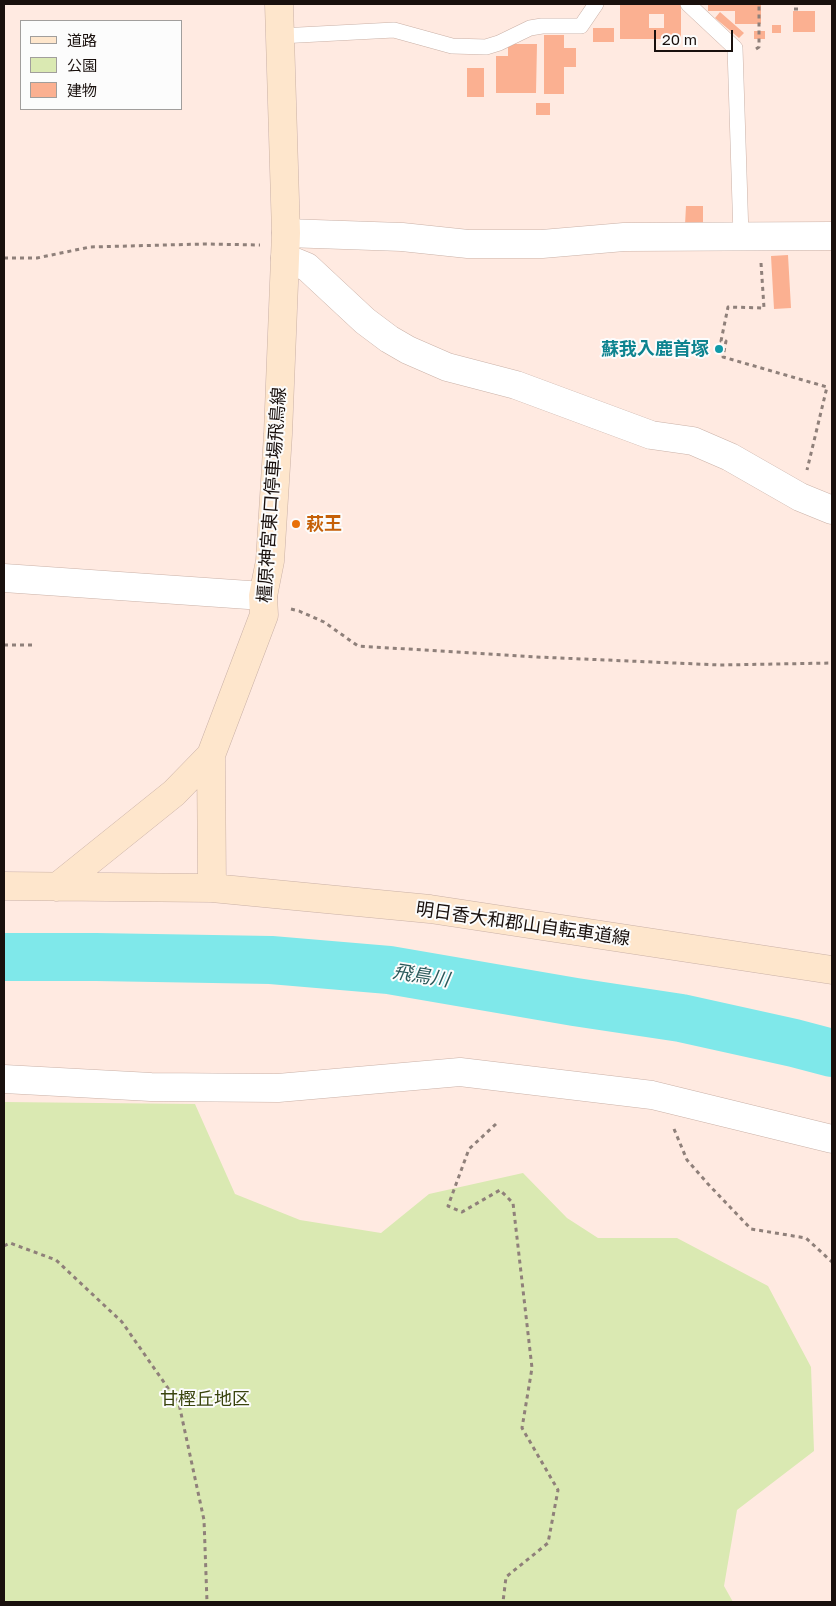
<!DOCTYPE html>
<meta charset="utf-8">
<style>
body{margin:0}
#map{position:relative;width:836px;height:1606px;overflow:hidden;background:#ffeae1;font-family:"Golos Text","Noto Sans JP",sans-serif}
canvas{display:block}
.frame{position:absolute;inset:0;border:5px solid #19100d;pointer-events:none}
.legend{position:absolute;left:20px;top:20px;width:162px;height:90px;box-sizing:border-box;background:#fcfcfc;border:1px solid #a19e9c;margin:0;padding:6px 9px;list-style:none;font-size:15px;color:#19100d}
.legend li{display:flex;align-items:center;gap:10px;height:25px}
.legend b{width:25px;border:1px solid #a19e9c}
.scale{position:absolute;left:654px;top:30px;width:79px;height:22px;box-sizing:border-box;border:2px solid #19100d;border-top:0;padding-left:6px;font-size:15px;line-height:18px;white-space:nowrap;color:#19100d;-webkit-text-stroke:4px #fcfcfc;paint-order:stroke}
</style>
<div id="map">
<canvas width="836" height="1606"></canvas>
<div class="frame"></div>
<ul class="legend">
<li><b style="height:6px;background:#fee6cc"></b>道路</li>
<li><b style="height:14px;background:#dae9b2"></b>公園</li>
<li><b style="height:14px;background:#fbb091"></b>建物</li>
</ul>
<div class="scale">20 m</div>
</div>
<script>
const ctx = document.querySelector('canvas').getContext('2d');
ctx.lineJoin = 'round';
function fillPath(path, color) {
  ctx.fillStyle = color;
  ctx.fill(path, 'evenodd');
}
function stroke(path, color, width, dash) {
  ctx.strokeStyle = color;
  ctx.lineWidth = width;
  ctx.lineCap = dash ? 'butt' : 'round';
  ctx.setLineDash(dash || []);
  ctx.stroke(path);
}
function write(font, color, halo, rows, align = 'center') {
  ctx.font = font + ' "Golos Text","Noto Sans JP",sans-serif';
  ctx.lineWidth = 4;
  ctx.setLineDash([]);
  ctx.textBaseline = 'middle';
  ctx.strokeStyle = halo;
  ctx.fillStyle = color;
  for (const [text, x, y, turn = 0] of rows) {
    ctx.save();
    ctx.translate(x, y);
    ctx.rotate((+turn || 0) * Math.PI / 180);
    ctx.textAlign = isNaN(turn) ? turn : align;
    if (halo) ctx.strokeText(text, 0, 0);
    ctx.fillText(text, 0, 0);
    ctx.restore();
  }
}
const green = new Path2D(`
 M 4,1102 L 195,1104 L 235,1194 L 300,1220 L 381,1233 L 429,1194 L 523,1173 L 567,1218 L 598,1238 L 677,1238 L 768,1286 L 811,1367 L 814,1451 L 737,1510 L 724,1586 L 733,1602 L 4,1602 Z`);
const river = new Path2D(`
 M 4,957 L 96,957 L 271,960 L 389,970 L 575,1002 L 681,1018 L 794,1043 L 832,1053`);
const building = new Path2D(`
 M 620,4 L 681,4 L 681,39 L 620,39 ZM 649,14 L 664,14 L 664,28 L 649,28 Z
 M 708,4 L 735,4 L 735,11 L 708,11 Z
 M 735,4 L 761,4 L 761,24 L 735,24 Z
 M 793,11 L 815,11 L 815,32 L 793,32 Z
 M 720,12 L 744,33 L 739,38 L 715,18 Z
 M 772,25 L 781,25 L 781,33 L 772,33 Z
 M 593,28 L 614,28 L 614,42 L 593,42 Z
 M 754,31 L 765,31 L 765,39 L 754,39 Z
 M 544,35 L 564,35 L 564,48 L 576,48 L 576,67 L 564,67 L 564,94 L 544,94 Z
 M 508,44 L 537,44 L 536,93 L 496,93 L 496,56 L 508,56 Z
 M 467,68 L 484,68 L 484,97 L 467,97 Z
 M 536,103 L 550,103 L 550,115 L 536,115 Z
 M 686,206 L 703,206 L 703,225 L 685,225 Z
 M 788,255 L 791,308 L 774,309 L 771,256 Z`);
const path = new Path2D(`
 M 794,9 L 802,9
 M 756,49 L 759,47 L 759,4
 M 4,258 L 37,258 L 90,247 L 204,244 L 260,245
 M 761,263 L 764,308 L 728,307 L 721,341 L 726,341 L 723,357 L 827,387 L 807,470
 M 291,609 L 299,611 L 324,622 L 358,646 L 537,657 L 720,665 L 832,663
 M 4,645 L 35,645
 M 496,1124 L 469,1149 L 448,1206 L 462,1212 L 500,1190 L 513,1203 L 532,1368 L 522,1428 L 558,1490 L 548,1543 L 506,1577 L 503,1602
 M 674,1129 L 687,1160 L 708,1184 L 751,1229 L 806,1238 L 832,1262
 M 4,1246 L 10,1243 L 56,1260 L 122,1322 L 179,1404 L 204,1520 L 207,1602`);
const lane = new Path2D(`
 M 688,4 L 735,48 L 741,236
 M 280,36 L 394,30 L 452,46 L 486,47 L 499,43 L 530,28 L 542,26 L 581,26 L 596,4`);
const street = new Path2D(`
 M 286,233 L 402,237 L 468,244 L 542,244 L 624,237 L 832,236
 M 285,258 L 307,267 L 365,321 L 389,339 L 408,350 L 447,367 L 516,385 L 651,435 L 693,441 L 730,457 L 800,497 L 832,510
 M 4,578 L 263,596
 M 4,1079 L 151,1087 L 278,1088 L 460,1072 L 652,1095 L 832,1139`);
const secondary = new Path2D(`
 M 4,886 L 212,888 L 430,909 L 832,970
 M 57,887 L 174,793 L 211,755
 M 212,888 L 211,755 L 264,615 L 263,596 L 270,561 L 278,434 L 286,233 L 279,4`);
const markers = [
 [719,349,5,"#0f9aa8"],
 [296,524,5,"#e8710a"]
];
const cultureNames = [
 ["蘇我入鹿首塚",709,349]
];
const streetNames = [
 ["橿原神宮東口停車場飛鳥線",272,495,-86],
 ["明日香大和郡山自転車道線",523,924,8]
];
const foodNames = [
 ["萩王",306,524]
];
const parkNames = [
 ["甘樫丘地区",205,1399]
];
const waterNames = [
 ["飛鳥川",421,976,9]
];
fillPath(green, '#dae9b2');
stroke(river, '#7fe8ea', 48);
fillPath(building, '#fbb091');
stroke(lane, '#cab1a7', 16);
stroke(street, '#cab1a7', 29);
stroke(secondary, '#cab1a7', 29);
stroke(path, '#8f807a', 3, [4, 4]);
stroke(lane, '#fff', 15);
stroke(street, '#fff', 28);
stroke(secondary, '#fee6cc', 28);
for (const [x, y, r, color] of markers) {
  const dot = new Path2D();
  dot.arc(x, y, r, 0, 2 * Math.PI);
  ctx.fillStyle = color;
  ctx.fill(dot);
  stroke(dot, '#fcfcfc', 2);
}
write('bold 18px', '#0d838f', '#fcfcfc', cultureNames, 'right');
write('18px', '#19100d', '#fcfcfc', streetNames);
write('bold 18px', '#c56008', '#fcfcfc', foodNames, 'left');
write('18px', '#3a440e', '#fcfcfc', parkNames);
write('italic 19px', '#295859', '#fcfcfc', waterNames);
</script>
